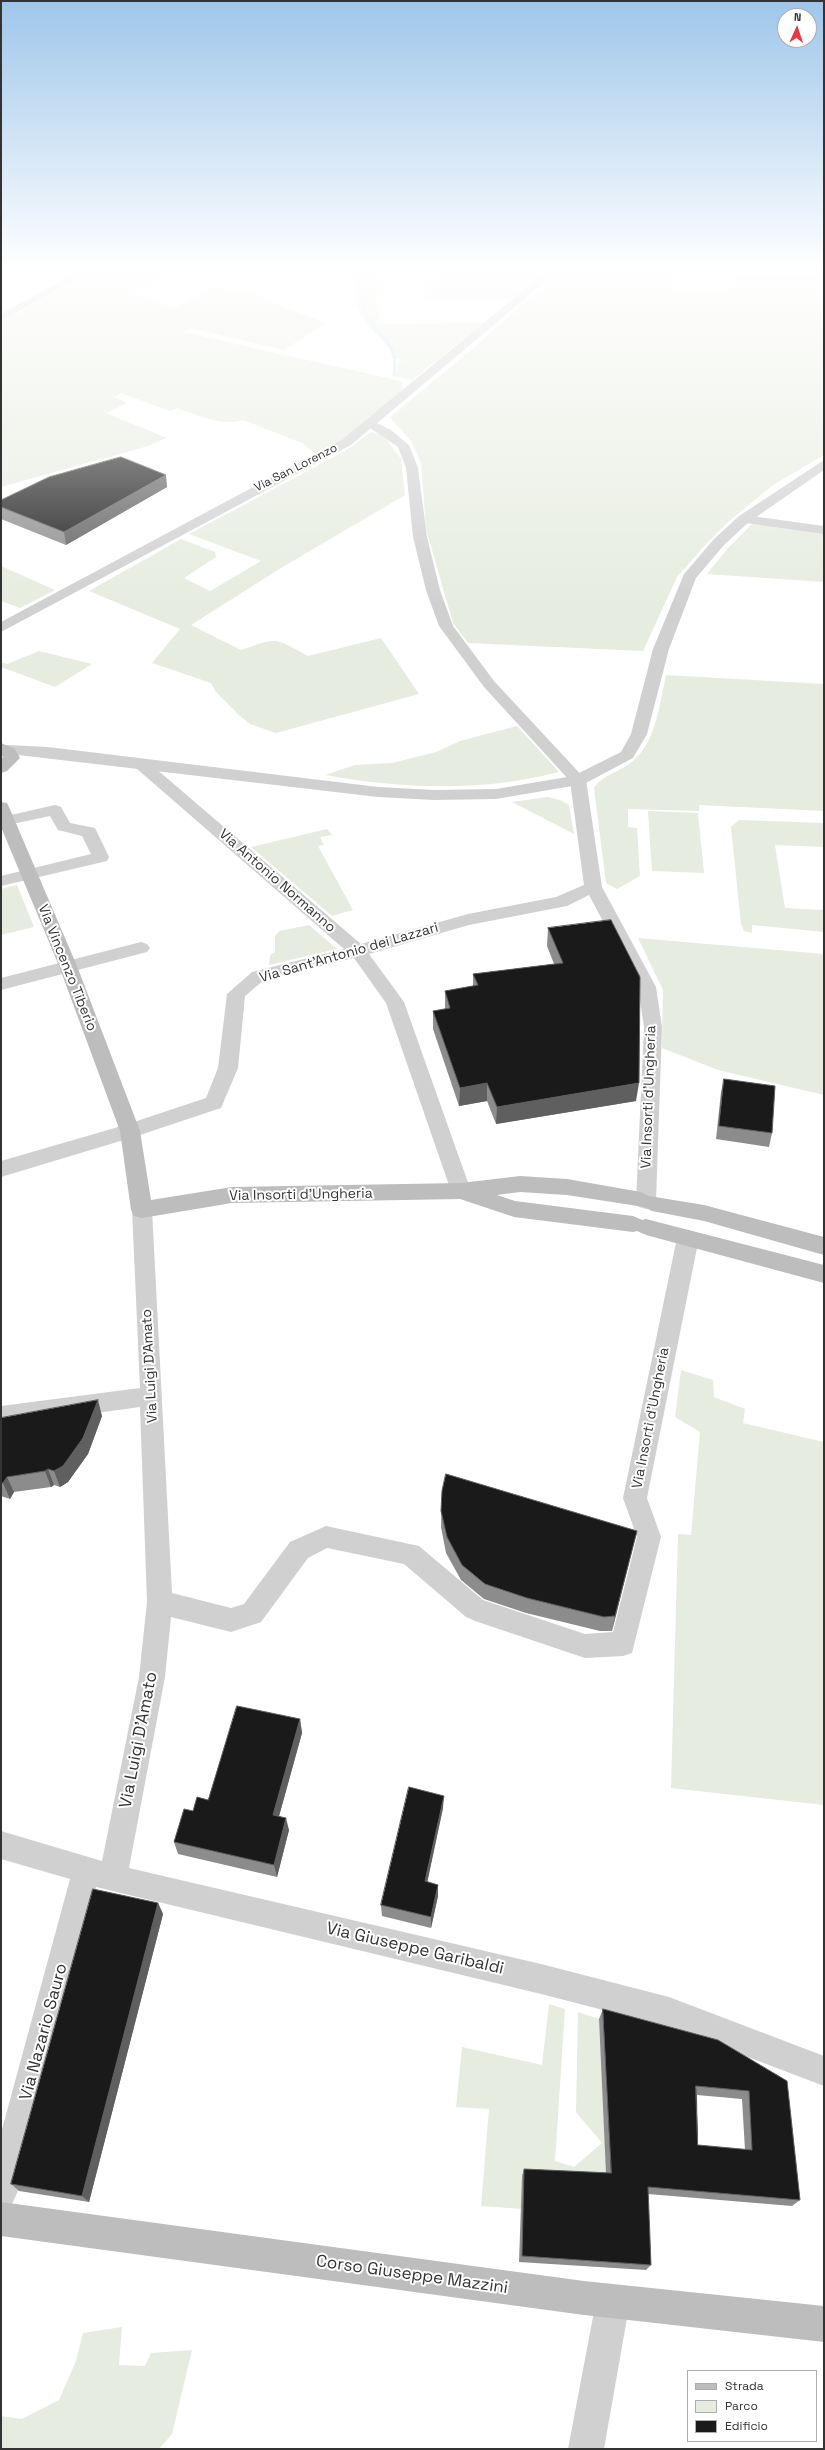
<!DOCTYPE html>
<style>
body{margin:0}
#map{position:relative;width:825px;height:2450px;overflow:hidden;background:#fff;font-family:"Space Grotesk",sans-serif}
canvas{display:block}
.frame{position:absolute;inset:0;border:2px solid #333;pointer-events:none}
.legend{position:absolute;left:687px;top:2370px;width:130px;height:72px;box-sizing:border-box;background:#fff;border:1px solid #adadad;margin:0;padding:5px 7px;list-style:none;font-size:12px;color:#333}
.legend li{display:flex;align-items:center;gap:8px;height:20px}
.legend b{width:20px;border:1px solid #adadad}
.north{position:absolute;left:777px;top:8px;width:40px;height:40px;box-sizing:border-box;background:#fff;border:1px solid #adadad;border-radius:50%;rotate:3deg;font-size:11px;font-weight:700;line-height:16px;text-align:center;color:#333}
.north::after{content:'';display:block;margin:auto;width:14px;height:18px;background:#e63946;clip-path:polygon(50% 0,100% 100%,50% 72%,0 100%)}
</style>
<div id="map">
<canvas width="825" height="2450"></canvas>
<div class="frame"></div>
<ul class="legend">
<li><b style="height:5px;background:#bdbdbd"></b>Strada</li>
<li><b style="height:11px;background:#e6ecdf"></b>Parco</li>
<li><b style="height:11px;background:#1a1a1a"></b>Edificio</li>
</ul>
<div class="north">N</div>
</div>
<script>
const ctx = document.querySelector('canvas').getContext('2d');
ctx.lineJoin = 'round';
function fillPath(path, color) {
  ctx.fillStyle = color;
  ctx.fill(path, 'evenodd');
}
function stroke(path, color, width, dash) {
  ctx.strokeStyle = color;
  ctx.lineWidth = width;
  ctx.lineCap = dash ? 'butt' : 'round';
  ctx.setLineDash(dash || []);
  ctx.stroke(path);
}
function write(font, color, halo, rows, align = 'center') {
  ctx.font = font + ' "Space Grotesk",sans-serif';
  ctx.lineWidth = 4;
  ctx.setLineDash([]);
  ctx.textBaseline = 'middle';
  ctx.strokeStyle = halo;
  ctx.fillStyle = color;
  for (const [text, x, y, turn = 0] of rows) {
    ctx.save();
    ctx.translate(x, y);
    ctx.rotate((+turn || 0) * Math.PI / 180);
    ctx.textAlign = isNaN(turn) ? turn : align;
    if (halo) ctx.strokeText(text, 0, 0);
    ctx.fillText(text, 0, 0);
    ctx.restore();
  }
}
const green = new Path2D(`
 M 100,265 L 184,265 L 133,293 L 174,308 L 212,287 L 254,293 L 286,308 L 326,323 L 284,350 L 191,328 L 183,332 L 396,380 L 402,382 L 403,393 L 367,424 L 317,455 L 302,443 L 243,420 C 223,427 197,415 177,408 L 170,411 L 121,393 L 114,397 L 127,403 L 106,413 L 167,438 L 148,446 L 1,487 L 1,320 L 23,310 L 66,283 Z
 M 336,265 L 379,266 L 374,274 L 385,286 L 383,294 L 375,300 L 380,305 L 379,318 L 386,324 L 484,323 L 412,380 L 395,376 L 399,361 L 402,360 L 392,357 L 391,351 C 380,337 365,325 358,309 C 348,288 365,277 336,265 Z
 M 473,265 L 553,265 L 510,300 L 425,299 L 425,283 L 444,272 L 462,271 Z
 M 824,265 L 824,455 L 773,485 L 728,522 L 707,543 L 677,577 L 643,651 L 468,643 L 453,623 L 426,529 L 421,463 L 411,441 L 390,417 L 468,353 L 564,267 L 673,268 L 674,289 L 735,288 L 731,274 L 822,275 Z
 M 371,432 L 383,435 L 401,459 L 405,495 L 281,568 L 191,625 L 241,650 C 278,637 274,637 308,656 L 381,638 L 419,694 L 276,733 L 250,724 L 240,716 L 216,692 L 211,683 L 152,663 L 180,629 L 89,591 L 181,539 L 215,552 L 216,557 L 184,578 L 210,591 L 261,561 L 189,534 L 345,451 Z
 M 752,524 L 824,531 L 824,582 L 707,574 L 728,548 Z
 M 1,566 L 55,590 L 20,608 L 1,601 Z
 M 39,651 L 92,664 L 55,687 L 1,667 L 1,662 L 7,664 Z
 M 666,675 L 824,684 L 824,811 L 699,805 L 699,811 L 628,809 L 628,827 L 637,828 L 640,876 L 617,889 L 606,883 L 594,788 C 600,777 618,772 629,764 C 656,745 659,706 666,675 Z
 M 517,726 L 559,772 C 481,792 403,789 325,775 L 355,765 L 392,763 L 436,752 L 460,741 Z
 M 548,797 L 560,800 L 569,805 L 574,834 L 512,802 Z
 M 648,811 L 698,813 L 704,873 L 652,871 Z
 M 739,820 L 824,823 L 824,847 L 775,845 L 785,908 L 824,910 L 824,932 L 752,925 L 752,933 L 744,931 L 741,924 L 731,827 Z
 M 327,829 L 332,835 L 320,837 L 324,845 L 318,846 L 353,910 L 332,916 L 251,847 Z
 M 17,885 L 34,927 L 1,935 L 1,889 Z
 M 309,925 L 337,949 L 269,965 L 270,955 L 275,952 L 275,936 L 279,931 Z
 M 638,938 L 824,954 L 824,1095 L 718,1070 L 662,1048 L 663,990 Z
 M 681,1370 L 713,1380 L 714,1397 L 745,1409 L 743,1423 L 824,1442 L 824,1805 L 671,1788 L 678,1534 L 691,1535 L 700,1432 L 675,1417 Z
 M 549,2004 L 565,2009 L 555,2161 L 574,2167 L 602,2143 L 576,2112 L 578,2012 L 599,2019 L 607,2180 L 522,2209 L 481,2206 L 489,2109 L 456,2107 L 462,2047 L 542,2065 Z
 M 122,2327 L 119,2365 L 145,2366 L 151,2353 L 192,2350 L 172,2434 L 159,2449 L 1,2449 L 1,2416 L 22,2419 L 59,2400 L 76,2361 L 83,2333 Z`);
const stream = new Path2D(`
 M 340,265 L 357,274 C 360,290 361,305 369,319 C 384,343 398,342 394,375`);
const minor = new Path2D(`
 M 89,265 L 101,265 L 1,321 L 1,314 Z
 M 371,420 L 391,430 L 409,445 L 418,468 L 427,537 L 440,590 L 453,626 L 494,681 L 586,780 L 602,887 L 656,987 L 662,1027 L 656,1201 L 653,1207 L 646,1209 L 639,1207 L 636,1201 L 644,1027 L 638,987 L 589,895 L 567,906 L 469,925 L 369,954 L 404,1002 L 471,1191 L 468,1196 L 461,1199 L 454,1196 L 451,1191 L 386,1003 L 354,958 L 264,980 L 245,996 L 238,1068 L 221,1108 L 137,1136 L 1,1177 L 1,1161 L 125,1125 L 206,1098 L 218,1068 L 227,994 L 252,972 L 344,949 L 136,768 L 134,765 L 136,762 L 148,762 L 361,944 L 468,914 L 556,897 L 584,885 L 570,781 L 484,687 L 439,626 L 426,590 L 413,537 L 406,468 L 398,447 L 367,426 L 365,424 Z
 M 744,515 L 824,526 L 824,534 L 739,522 L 738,519 Z
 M 55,805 L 61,807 L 70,823 L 95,828 L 109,857 L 107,861 L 1,886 L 1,876 L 91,854 L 82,836 L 58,830 L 50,816 L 8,825 L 1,822 L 2,817 Z
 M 141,942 L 147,944 L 150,948 L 147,952 L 1,990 L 1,978 Z
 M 142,1202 L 149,1204 L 152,1210 L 172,1593 L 231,1608 L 244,1604 L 290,1542 L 326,1526 L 419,1546 L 483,1600 L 585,1634 L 613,1632 L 637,1537 L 623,1498 L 677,1238 L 681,1232 L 688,1230 L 695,1232 L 699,1238 L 647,1498 L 661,1537 L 632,1653 L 623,1656 L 585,1658 L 475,1621 L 466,1617 L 404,1564 L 327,1548 L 308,1558 L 261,1622 L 231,1632 L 171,1617 L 165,1677 L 129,1868 L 541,1964 L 669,1997 L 824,2056 L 824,2086 L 669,2027 L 541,1994 L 96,1887 L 17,2193 L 12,2204 L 1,2209 L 1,2133 L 70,1879 L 1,1859 L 1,1831 L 102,1861 L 139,1677 L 147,1602 L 140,1407 L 1,1426 L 1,1406 L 140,1388 L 132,1210 L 135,1204 Z
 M 613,2284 L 625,2289 L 630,2301 L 604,2449 L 568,2449 L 596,2301 L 601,2289 Z`);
const tertiary = new Path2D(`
 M 554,265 L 565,265 L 351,445 L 1,632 L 1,622 L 343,439 Z
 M 824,460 L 824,470 L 749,522 L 724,545 L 696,578 L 669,649 L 647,734 L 633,758 L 584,784 L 496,799 L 434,800 L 378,797 L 1,753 L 1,747 L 7,745 L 48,747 L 378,787 L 434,790 L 496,789 L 573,776 L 621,752 L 631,734 L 653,649 L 684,574 L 714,539 L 739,516 Z`);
const secondary = new Path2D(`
 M 1,743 L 15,749 L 20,758 L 7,771 L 1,773 L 1,759 L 3,757 L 1,754 Z
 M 1,802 L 7,803 L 9,807 L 77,966 L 140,1131 L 151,1200 L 232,1187 L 461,1183 L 520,1176 L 567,1179 L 641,1192 L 649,1196 L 704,1205 L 824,1237 L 824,1255 L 704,1221 L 652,1211 L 644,1207 L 567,1195 L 520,1192 L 497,1195 L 515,1201 L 633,1216 L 642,1220 L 646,1219 L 824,1265 L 824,1283 L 646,1235 L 637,1231 L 633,1232 L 514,1217 L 460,1199 L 232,1203 L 142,1218 L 134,1216 L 131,1210 L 120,1131 L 59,966 L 1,827 Z
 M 1,2202 L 584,2281 L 824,2306 L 824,2342 L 584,2315 L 1,2236 Z`);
const wall = new Path2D(`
 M 167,487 L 66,545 L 1,519 L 1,500 Z
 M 548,928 L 636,1101 L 496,1124 L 487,1101 L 459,1106 L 433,1029 L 433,1011 L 445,1009 L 445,991 L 473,986 L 473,974 L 554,964 L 547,946 Z
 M 724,1079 L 772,1133 L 769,1147 L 716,1139 L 721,1092 Z
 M 102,1416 L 88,1454 L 68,1482 L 60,1487 L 54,1485 L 51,1487 L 14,1492 L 10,1499 L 1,1496 L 1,1418 Z
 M 442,1491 L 637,1531 L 612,1631 L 600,1631 L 526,1613 L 484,1599 L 461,1580 L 446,1553 L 441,1527 Z
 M 300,1719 L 302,1733 L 279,1816 L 289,1830 L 277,1877 L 178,1854 L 174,1842 L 193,1811 L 208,1800 Z
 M 443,1808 L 427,1882 L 438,1885 L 438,1896 L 431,1928 L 382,1916 L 381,1905 Z
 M 158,1903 L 163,1914 L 89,2202 L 19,2191 L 11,2184 Z
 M 603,2009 L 787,2081 L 800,2200 L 792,2206 L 648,2194 L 651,2265 L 646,2270 L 519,2262 L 522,2176 L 524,2169 L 606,2173 L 599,2019 ZM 697,2095 L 742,2099 L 745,2150 L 698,2145 Z`);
const shadedWall = new Path2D(`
 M 166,475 L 167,487 L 66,545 L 64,532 Z
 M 487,1083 L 487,1101 L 459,1106 L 460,1088 Z
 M 639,1083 L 636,1101 L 496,1124 L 497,1107 Z
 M 98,1400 L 102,1416 L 88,1454 L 68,1482 L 60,1487 L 54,1471 Z
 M 48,1469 L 54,1485 L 51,1487 L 45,1471 Z
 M 7,1477 L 14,1492 L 10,1499 L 3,1483 Z
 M 637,1531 L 633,1546 L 612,1631 L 615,1616 Z
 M 300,1719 L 302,1733 L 276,1827 L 273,1815 Z
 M 444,1796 L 443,1808 L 425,1893 L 425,1881 Z
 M 286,1818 L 289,1830 L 277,1877 L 274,1865 Z
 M 438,1885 L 438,1896 L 431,1928 L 431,1917 Z
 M 158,1903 L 163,1914 L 89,2202 L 82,2196 Z`);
const building = new Path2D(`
 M 121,457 L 166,475 L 64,532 L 1,507 L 1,500 L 49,477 Z
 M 611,920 L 640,977 L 639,1083 L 497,1107 L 487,1083 L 460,1088 L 433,1011 L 450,1008 L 445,991 L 478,985 L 473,974 L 563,963 L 548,928 Z
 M 724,1079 L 775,1086 L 772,1133 L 719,1126 Z
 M 98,1400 L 83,1438 L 63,1466 L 54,1471 L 48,1469 L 45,1471 L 7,1477 L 3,1483 L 1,1483 L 1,1418 Z
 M 446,1474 L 637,1531 L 615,1616 L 604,1617 L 527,1598 L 485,1584 L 462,1565 L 447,1537 L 441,1511 L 442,1491 Z
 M 237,1706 L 300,1719 L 273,1815 L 286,1818 L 274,1865 L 174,1842 L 184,1809 L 193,1811 L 197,1797 L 208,1800 Z
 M 409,1787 L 444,1796 L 425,1881 L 438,1885 L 431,1917 L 381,1905 Z
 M 93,1889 L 158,1903 L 82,2196 L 11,2184 Z
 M 603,2009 L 718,2040 L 787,2081 L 800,2200 L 648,2187 L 651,2265 L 522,2256 L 524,2169 L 611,2173 ZM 696,2086 L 749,2091 L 752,2150 L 698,2145 Z`);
const farStreetnames = [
 ["Via San Lorenzo",296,468,-27]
];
const streetNames = [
 ["Via Antonio Normanno",277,881,41],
 ["Via Sant'Antonio dei Lazzari",349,953,-16],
 ["Via Vincenzo Tiberio",67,968,68],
 ["Via Insorti d'Ungheria",649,1097,-88],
 ["Via Insorti d'Ungheria",301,1195,-1],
 ["Via Luigi D'Amato",150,1366,-93],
 ["Via Insorti d'Ungheria",651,1418,-79]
];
const nearStreetnames = [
 ["Via Luigi D'Amato",139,1740,-79],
 ["Via Giuseppe Garibaldi",415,1949,13],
 ["Via Nazario Sauro",44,2032,-75],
 ["Corso Giuseppe Mazzini",412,2275,8]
];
fillPath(green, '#e6ecdf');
stroke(stream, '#cfe2ee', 3);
fillPath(minor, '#d0d0d0');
fillPath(tertiary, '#d0d0d0');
fillPath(secondary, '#bdbdbd');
fillPath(wall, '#8c8c8c');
fillPath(shadedWall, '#5f5f5f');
fillPath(building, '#1a1a1a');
stroke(building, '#5f5f5f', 1);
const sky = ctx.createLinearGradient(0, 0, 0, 608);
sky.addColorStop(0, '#9ec6ea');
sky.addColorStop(0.44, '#fff');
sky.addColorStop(1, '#ffffff00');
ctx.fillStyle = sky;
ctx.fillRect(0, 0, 825, 608);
write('12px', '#333', '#fff', farStreetnames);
write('14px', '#333', '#fff', streetNames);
write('17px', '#333', '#fff', nearStreetnames);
</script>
